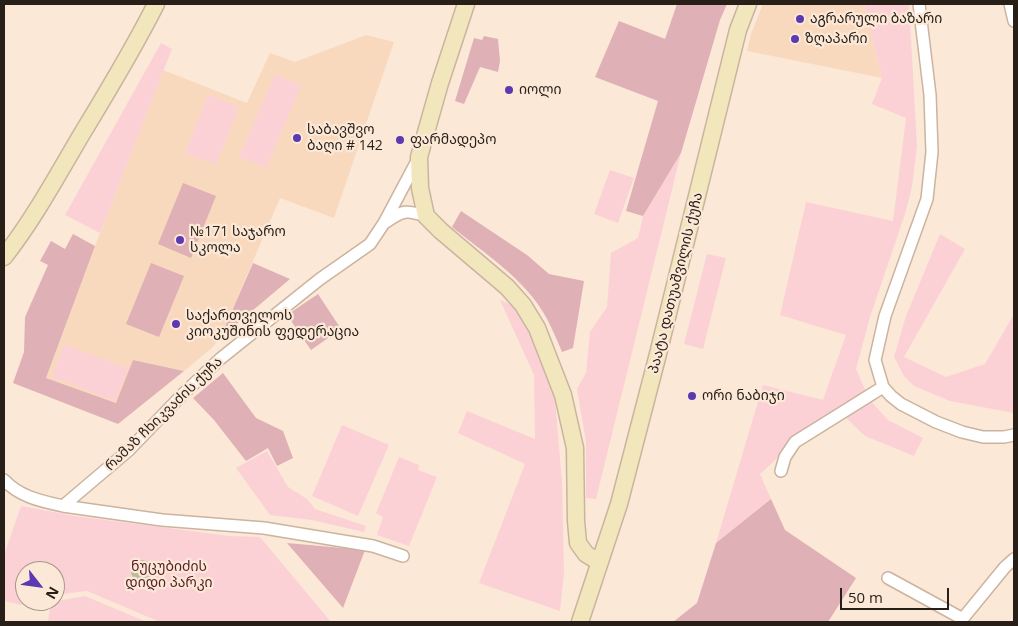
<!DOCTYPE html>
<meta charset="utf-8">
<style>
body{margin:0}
#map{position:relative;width:1018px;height:626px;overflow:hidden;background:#fce8d7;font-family:"Open Sans",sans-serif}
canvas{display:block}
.frame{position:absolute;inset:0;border:5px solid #281f18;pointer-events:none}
.north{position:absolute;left:15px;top:561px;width:50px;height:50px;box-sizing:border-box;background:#fce8d7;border:1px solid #a7988b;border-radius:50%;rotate:120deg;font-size:14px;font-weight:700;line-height:20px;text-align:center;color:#281f18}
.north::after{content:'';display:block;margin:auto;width:18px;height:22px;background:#5a39b1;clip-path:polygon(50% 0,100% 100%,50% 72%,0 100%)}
.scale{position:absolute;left:840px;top:588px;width:109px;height:22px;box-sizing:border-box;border:2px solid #281f18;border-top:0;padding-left:6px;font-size:15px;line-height:18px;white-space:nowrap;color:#281f18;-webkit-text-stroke:4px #fce8d7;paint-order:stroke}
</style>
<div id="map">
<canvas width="1018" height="626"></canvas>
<div class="frame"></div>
<div class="north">N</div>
<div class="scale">50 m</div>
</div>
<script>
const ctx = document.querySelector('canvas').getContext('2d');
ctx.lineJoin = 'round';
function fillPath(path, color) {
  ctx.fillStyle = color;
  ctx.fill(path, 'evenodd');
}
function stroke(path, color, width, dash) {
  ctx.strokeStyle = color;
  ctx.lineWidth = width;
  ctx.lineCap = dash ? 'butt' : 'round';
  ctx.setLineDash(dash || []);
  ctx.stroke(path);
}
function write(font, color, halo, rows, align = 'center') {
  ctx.font = font + ' "Open Sans","Noto Sans Georgian",sans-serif';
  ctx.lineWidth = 4.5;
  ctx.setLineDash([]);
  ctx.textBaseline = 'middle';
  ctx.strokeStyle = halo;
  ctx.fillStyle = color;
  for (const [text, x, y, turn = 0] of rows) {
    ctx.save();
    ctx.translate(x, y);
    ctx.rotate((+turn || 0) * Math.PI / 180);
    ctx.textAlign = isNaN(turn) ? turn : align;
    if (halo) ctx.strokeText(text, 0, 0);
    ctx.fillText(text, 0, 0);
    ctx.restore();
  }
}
const built = new Path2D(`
 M 763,4 L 864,4 L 882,78 L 747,51 L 751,34 Z
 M 366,35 L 394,42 L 334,218 L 280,198 L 220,338 L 213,347 L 184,371 L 133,360 L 117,403 L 46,378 L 95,246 L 163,70 L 247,103 L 270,53 L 295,62 Z`);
const green = new Path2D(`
 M 864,4 L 909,4 L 917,146 L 912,187 L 905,214 L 870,317 L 856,369 L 869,399 L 888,420 L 923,438 L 914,456 L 865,436 L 840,412 L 795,442 L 760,474 L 771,499 L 716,543 L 763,385 L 823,400 L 846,335 L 780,315 L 806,202 L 893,221 L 906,118 L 872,104 L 882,78 Z
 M 161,43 L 172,49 L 100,233 L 65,215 Z
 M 275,74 L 301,86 L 266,168 L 239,157 Z
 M 208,95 L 239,107 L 216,165 L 185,153 Z
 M 681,153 L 596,499 L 586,498 L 586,442 L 577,389 L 586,373 L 590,332 L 607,307 L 611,253 L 638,238 L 643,216 Z
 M 610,170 L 634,178 L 618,223 L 594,214 Z
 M 940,234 L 965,249 L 904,357 L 946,377 L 985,364 L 1014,314 L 1014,413 L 950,401 L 914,386 L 904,376 L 894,357 L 906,316 Z
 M 707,254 L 726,258 L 703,349 L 684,344 Z
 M 500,300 L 514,306 L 529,330 L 555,400 L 562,482 L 564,573 L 560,611 L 479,583 L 525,464 L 458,433 L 467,411 L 535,439 L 534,375 Z
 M 64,344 L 84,352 L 72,384 L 52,377 Z
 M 85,352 L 128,368 L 115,401 L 72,384 Z
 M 342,425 L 389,445 L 358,516 L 312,496 Z
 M 267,451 L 288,487 L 307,499 L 315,509 L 366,526 L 364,532 L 312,520 L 270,515 L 236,468 Z
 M 399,457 L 419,465 L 418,470 L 437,477 L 409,546 L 377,535 L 383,517 L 376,513 Z
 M 21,506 L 75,516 L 230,536 L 260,537 L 331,622 L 160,622 L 87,591 L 55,595 L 55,571 L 25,571 L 25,601 L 28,601 L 22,605 L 4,601 L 4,555 Z
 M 85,596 L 147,622 L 48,622 L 51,602 Z`);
const forest = new Path2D(`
 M 677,4 L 727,4 L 720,20 L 681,153 L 643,216 L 626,211 L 658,101 L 595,77 L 619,21 L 665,39 Z
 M 484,36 L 498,39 L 500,61 L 498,72 L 480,67 L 464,104 L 455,101 L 474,38 L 482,40 Z
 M 183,183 L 216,196 L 191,258 L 158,244 Z
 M 461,211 L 527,255 L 549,274 L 584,281 L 573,348 L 562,352 C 557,340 552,328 546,317 C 526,280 483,252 452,227 Z
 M 73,234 L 95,246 L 46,378 L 116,403 L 133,360 L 184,371 L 118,424 L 13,383 L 24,352 L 25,317 L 48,265 L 40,261 L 51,241 L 65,249 Z
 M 151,263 L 184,276 L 159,337 L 126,324 Z
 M 253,263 L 290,279 L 220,338 Z
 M 318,294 L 341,329 L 311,350 L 287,315 Z
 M 223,373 L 256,418 L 283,431 L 293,458 L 277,466 L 268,448 L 246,461 L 214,420 L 193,398 Z
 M 771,499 L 785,530 L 856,578 L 828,622 L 673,622 L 697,603 L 716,543 Z
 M 287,543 L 365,550 L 343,608 Z`);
const water = new Path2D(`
 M131 571a11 11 0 1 1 22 0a11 11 0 1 1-22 0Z`);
const street = new Path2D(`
 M 919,4 L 930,95 L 932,152 L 927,199 L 885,316 L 875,360 L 883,387 L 891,396 L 901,404 L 936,422 L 962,432 L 983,437 L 1004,437 L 1014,435
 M 1010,4 L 1014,21
 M 386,222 C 403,210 406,210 426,216
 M 781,471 L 785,457 L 795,442 L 883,387
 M 4,480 C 20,497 41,501 63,506 L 129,450 L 182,395 L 220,359 L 320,279 L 370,244 L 384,223 L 418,159
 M 63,506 L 162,520 L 264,528 L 373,546 L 403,556
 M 888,578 L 963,619
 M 960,622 L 1005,567 L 1014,559`);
const secondary = new Path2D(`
 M 466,4 L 440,83 L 419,157 L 420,188 L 426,216 L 441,231 L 507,287 L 523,305 L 537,328 L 563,395 L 575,448 L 576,521 L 578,543 L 586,554 L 599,562
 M 4,257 C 33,220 56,178 80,137 C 106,94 133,50 156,4
 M 580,622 L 619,504 L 658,354 L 738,30 L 748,4`);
const markers = [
 [800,19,5,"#5a39b1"],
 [795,39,5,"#5a39b1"],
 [509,90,5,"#5a39b1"],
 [297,138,5,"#5a39b1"],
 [400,140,5,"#5a39b1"],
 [180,240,5,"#5a39b1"],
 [176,324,5,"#5a39b1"],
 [692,396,5,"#5a39b1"]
];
const poiNames = [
 ["აგრარული ბაზარი",810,19],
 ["ზღაპარი",805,39],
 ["იოლი",519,90],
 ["საბავშვო",307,130],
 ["ბაღი # 142",307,146],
 ["ფარმადეპო",410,140],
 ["№171 საჯარო",190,232],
 ["სკოლა",190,248],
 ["საქართველოს",186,316],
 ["კიოკუშინის ფედერაცია",186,332],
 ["ორი ნაბიჯი",702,396]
];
const streetNames = [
 ["პაატა დათუაშვილის ქუჩა",676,283,-76],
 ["რამაზ ჩხიკვაძის ქუჩა",164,414,-44]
];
const parkNames = [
 ["ნუცუბიძის",169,567],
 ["დიდი პარკი",169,583]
];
fillPath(built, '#f8d9be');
fillPath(green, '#fbd1d6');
fillPath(forest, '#dfb0b6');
fillPath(water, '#b8bf96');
stroke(street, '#cbb49f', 14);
stroke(secondary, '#cbb49f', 19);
stroke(street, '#fff', 11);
stroke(secondary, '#f2e6bc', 16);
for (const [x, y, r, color] of markers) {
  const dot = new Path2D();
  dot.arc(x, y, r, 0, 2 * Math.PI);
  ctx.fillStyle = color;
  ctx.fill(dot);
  stroke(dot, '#fce8d7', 2);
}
write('14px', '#281f18', '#fce8d7', poiNames, 'left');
write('14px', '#281f18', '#fce8d7', streetNames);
write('14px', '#571e2a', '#fce8d7', parkNames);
</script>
